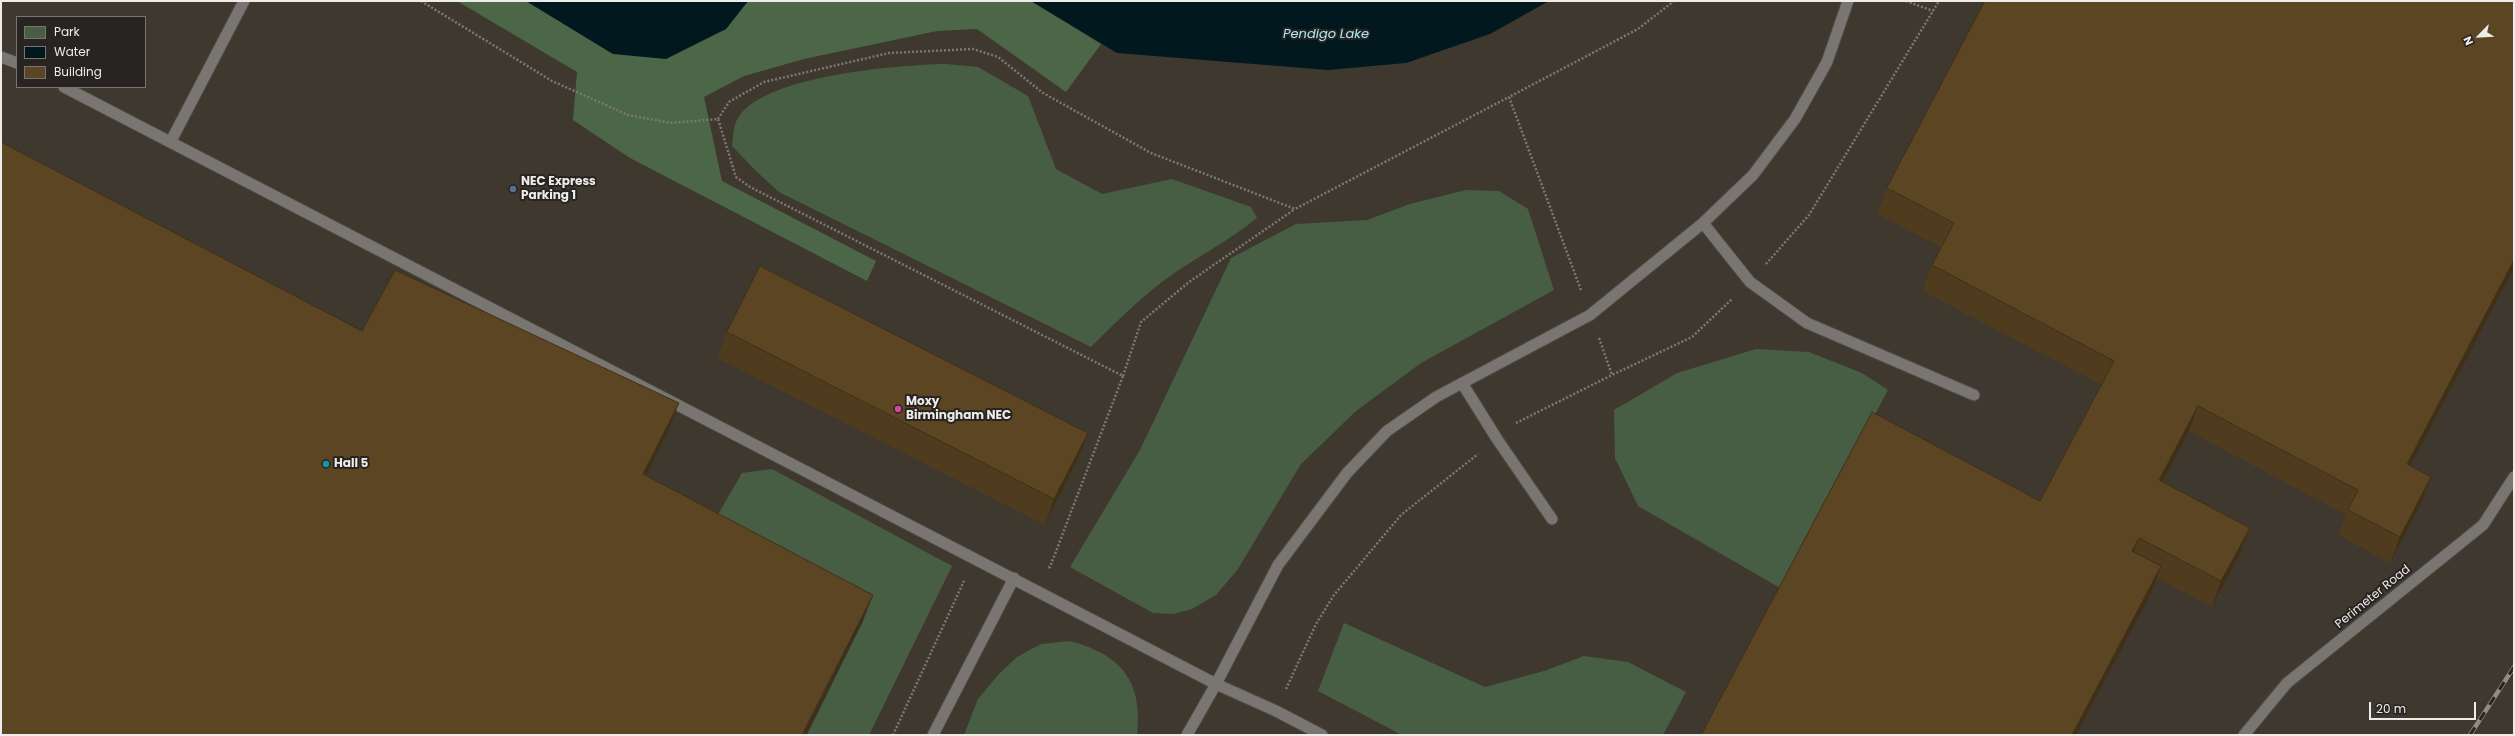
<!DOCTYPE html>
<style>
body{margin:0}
#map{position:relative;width:2515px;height:736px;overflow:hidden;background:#312e2a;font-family:Poppins,sans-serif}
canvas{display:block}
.frame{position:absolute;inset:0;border:2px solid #eeece9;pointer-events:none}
.legend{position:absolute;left:16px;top:16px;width:130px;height:72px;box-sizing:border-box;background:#272421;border:1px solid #777471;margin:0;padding:5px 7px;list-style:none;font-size:12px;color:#eeece9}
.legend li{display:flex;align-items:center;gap:8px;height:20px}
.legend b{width:20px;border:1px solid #777471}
.north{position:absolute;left:2459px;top:16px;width:40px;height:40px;-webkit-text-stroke:3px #272421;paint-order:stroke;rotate:246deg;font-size:11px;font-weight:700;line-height:16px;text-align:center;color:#eeece9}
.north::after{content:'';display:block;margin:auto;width:14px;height:18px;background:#eeece9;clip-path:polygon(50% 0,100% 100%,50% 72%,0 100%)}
.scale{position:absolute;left:2369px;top:702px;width:107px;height:18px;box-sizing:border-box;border:2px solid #eeece9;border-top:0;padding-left:5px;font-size:12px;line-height:14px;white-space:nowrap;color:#eeece9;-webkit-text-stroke:3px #272421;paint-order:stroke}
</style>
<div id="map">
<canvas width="2515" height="736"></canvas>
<div class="frame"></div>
<ul class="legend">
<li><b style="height:11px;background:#475e44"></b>Park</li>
<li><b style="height:11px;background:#00181e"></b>Water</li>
<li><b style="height:11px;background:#5c4523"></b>Building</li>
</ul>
<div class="north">N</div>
<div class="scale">20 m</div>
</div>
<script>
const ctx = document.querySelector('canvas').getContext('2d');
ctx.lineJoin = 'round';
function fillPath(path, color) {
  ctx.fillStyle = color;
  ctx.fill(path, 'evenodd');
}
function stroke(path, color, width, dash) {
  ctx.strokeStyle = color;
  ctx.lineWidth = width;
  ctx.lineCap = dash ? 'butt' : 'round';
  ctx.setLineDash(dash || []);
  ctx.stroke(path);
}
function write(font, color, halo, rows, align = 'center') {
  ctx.font = font + ' Poppins,sans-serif';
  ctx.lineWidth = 4;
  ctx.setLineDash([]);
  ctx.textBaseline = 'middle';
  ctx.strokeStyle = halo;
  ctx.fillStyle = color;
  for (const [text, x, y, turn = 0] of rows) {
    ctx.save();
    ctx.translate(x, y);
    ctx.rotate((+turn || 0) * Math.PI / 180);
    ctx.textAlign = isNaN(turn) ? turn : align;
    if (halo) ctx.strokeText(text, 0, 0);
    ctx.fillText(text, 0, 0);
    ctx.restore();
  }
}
const built = new Path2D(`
 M 1,1 L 2514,1 L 2514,735 L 1,735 ZM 17,17 L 145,17 L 145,87 L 17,87 Z`);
const green = new Path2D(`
 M 946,64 L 978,67 L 1028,96 L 1056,169 L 1102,194 L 1172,179 L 1251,207 L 1257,218 C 1229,241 1195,258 1166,279 C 1139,299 1115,323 1091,347 L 779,192 L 756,171 L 732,146 C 733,139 733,129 736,122 C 756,75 900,65 946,64 Z
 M 1466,190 L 1499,191 L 1528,209 L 1554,290 L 1421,363 L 1356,411 L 1301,464 L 1238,569 L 1216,595 L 1192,609 L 1173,614 L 1153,613 L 1070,567 L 1140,450 L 1231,258 L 1296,224 L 1367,220 L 1410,204 Z
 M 1756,349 L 1809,352 L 1862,373 L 1888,390 L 1782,589 L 1638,506 L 1615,458 L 1614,410 L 1677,373 Z
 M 772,469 L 952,566 L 869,735 L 807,735 L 863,621 L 705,537 L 742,473 Z
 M 1344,623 L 1485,687 L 1544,671 L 1584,656 L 1628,662 L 1686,692 L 1663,735 L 1402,735 L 1318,691 Z
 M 1070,641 C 1121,655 1143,680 1137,735 L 964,735 L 978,699 L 998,675 L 1017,657 L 1041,644 Z`);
const forest = new Path2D(`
 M 457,1 L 526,1 L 613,54 L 726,29 L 748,1 L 1031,1 L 1101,44 L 1066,92 L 977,29 L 937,31 L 804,59 L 744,76 L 704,97 L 722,181 L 876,261 L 867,281 L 630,158 L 573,120 L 577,72 Z`);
const water = new Path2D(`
 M 526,1 L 748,1 L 726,29 L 666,59 L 613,54 Z
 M 1031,1 L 1549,1 L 1490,34 L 1406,63 L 1328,70 L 1117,53 Z`);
const path = new Path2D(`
 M 421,1 L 552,81 L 628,115 L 671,123 L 718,119 L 736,177 L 750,187 L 1123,376 L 1050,567 L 1047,568
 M 1906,1 L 1933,11
 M 718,119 L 729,102 L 764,82 L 889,53 L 973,49 L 998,57 L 1043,93 L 1151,153 L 1295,209 L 1509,97
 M 1766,264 L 1809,215 L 1939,1
 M 1581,290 L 1509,97 L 1638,29 L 1674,1
 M 1599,338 L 1612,375 L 1692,337 L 1732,299
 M 1123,376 L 1141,322 L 1189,282 L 1295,209
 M 1516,423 L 1612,375
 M 1286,689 L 1316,624 L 1334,595 L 1401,515 L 1478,454
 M 893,735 L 964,581`);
const service = new Path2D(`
 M 1,57 L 17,63
 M 64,87 L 1216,684 L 1278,565 L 1347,473 L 1387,431 L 1436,397 L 1590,315 L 1703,223 L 1753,175 L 1795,119 L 1827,62 L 1848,1
 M 171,141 L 244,1
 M 1703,223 L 1750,282 L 1807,323 L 1974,395
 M 1462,383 L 1497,439 L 1552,519
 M 933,735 L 1014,578
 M 1187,735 L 1216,684 L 1276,711 L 1322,735
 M 2244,735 L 2287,683 L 2483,525 L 2514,477`);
const rail = new Path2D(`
 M 2470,735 L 2514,667`);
const wall = new Path2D(`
 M 1887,188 L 2514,268 L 2410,466 L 2431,477 L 2422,502 L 2390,563 L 2338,535 L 2346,515 L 2189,431 L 2163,482 L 2250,528 L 2240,554 L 2212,607 L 2157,578 L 2152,592 L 2040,501 L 2102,385 L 1922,291 L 1932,265 L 1941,247 L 1877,214 Z
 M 727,332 L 1088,433 L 1078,459 L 1045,525 L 717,358 Z`);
const shadedWall = new Path2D(`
 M 2514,260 L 2514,268 L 2398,490 L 2407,464 Z
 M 679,403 L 669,429 L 634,500 L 643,474 Z
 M 2198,406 L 2189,431 L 2150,506 L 2159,480 Z
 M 1088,433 L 1078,459 L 1045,525 L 1054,499 Z
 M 2431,477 L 2422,502 L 2390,563 L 2400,537 Z
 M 2250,528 L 2240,554 L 2212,607 L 2221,581 Z
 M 2139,538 L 2129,564 L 2132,551 Z
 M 2161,566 L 2152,592 L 2076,735 L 2072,735 Z
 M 873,595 L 863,621 L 806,735 L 802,735 Z`);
const building = new Path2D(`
 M 1985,1 L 2514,1 L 2514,260 L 2407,464 L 2431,477 L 2400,537 L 2348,510 L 2358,490 L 2198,406 L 2159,480 L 2250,528 L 2221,581 L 2139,538 L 2132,551 L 2161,566 L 2072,735 L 1701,735 L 1872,412 L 2040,501 L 2114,361 L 1932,265 L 1954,223 L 1887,188 Z
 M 1,142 L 362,331 L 395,270 L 679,403 L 643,474 L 873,595 L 802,735 L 1,735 Z
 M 760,266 L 1088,433 L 1054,499 L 727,332 Z`);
const markers = [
 [513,189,4,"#5c6f8a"],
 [898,409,4,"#d1479c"],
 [326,464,4,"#0f9aa8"]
];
const poiNames = [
 ["NEC Express",521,182],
 ["Parking 1",521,196],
 ["Moxy",906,402],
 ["Birmingham NEC",906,416],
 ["Hall 5",334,464]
];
const streetNames = [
 ["Perimeter Road",2373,597,-39]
];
const waterNames = [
 ["Pendigo Lake",1326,35]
];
fillPath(built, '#3f382f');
fillPath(green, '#475e44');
fillPath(forest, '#4b6747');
fillPath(water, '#00181e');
stroke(service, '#4c4946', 13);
stroke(path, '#7b7875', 2.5, [2, 2]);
stroke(service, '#797671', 11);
stroke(rail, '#8e8c88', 4.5);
stroke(rail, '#272421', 3, [9]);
fillPath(wall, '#4f3b1e');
fillPath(shadedWall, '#403018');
fillPath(building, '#5c4523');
stroke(building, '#403018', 1);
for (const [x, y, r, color] of markers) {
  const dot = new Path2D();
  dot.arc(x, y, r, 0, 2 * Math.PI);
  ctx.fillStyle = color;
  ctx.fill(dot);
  stroke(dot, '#272421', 1.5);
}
write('bold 12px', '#eeece9', '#272421', poiNames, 'left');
write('12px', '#eeece9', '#272421', streetNames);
write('italic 13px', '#a7ebfb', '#272421', waterNames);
</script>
